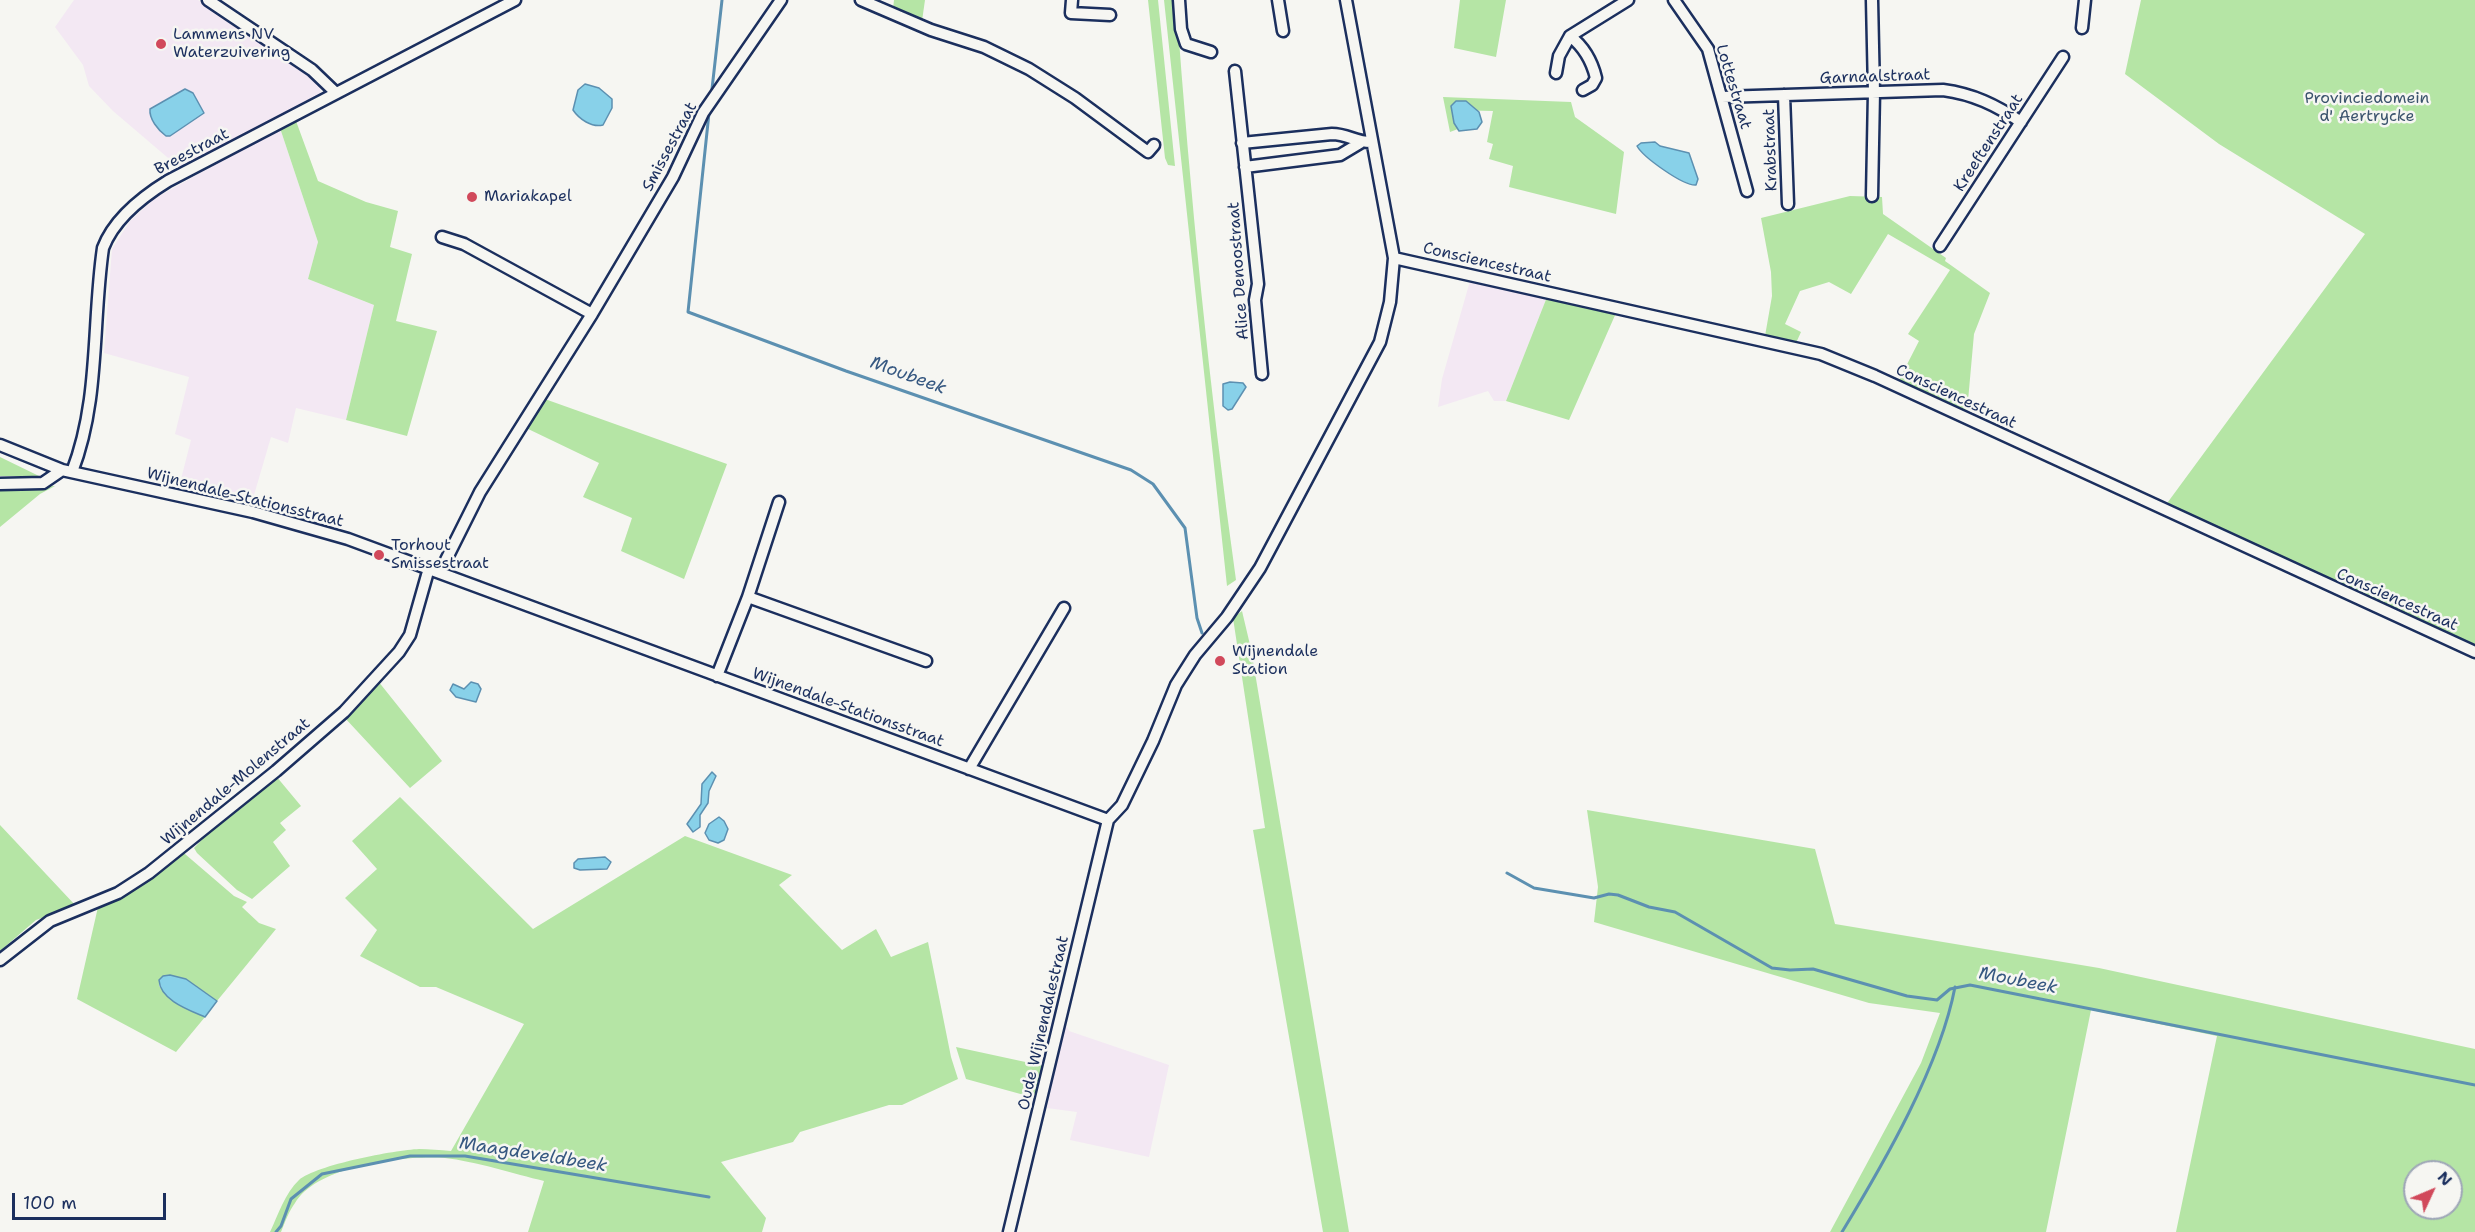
<!DOCTYPE html>
<style>
body{margin:0}
#map{position:relative;width:2475px;height:1232px;overflow:hidden;background:#f6f6f2;font-family:"Shantell Sans",sans-serif}
canvas{display:block}
.north{position:absolute;left:2403px;top:1160px;width:60px;height:60px;box-sizing:border-box;background:#f6f6f2;border:2px solid #9ea6b7;border-radius:50%;rotate:46deg;font-size:16px;font-weight:700;line-height:24px;text-align:center;color:#1b2f5e}
.north::after{content:'';display:block;margin:auto;width:21px;height:27px;background:#d1495b;clip-path:polygon(50% 0,100% 100%,50% 72%,0 100%)}
.scale{position:absolute;left:12px;top:1193px;width:154px;height:27px;box-sizing:border-box;border:3px solid #1b2f5e;border-top:0;padding-left:8px;font-size:18px;line-height:21px;white-space:nowrap;color:#1b2f5e;-webkit-text-stroke:4px #f6f6f2;paint-order:stroke}
</style>
<div id="map">
<canvas width="2475" height="1232"></canvas>
<div class="north">N</div>
<div class="scale">100 m</div>
</div>
<script>
const ctx = document.querySelector('canvas').getContext('2d');
ctx.lineJoin = 'round';
function fillPath(path, color) {
  ctx.fillStyle = color;
  ctx.fill(path, 'evenodd');
}
function stroke(path, color, width, dash) {
  ctx.strokeStyle = color;
  ctx.lineWidth = width;
  ctx.lineCap = dash ? 'butt' : 'round';
  ctx.setLineDash(dash || []);
  ctx.stroke(path);
}
function write(font, color, halo, rows, align = 'center') {
  ctx.font = font + ' "Shantell Sans",sans-serif';
  ctx.lineWidth = 5;
  ctx.setLineDash([]);
  ctx.textBaseline = 'middle';
  ctx.strokeStyle = halo;
  ctx.fillStyle = color;
  for (const [text, x, y, turn = 0] of rows) {
    ctx.save();
    ctx.translate(x, y);
    ctx.rotate((+turn || 0) * Math.PI / 180);
    ctx.textAlign = isNaN(turn) ? turn : align;
    if (halo) ctx.strokeText(text, 0, 0);
    ctx.fillText(text, 0, 0);
    ctx.restore();
  }
}
const built = new Path2D(`
 M 74,0 L 198,0 L 317,81 L 321,92 L 313,102 L 181,169 L 113,111 L 89,86 L 83,65 L 55,27 Z
 M 280,128 L 318,242 L 308,279 L 374,305 L 346,420 L 296,408 L 288,443 L 271,437 L 252,502 L 179,487 L 191,440 L 175,434 L 189,377 L 104,353 L 112,249 L 130,221 L 154,199 Z
 M 1470,281 L 1547,297 L 1506,401 L 1494,401 L 1488,391 L 1438,407 L 1442,379 Z
 M 1065,1023 L 1069,1031 L 1169,1065 L 1149,1157 L 1070,1140 L 1077,1112 L 1047,1108 Z`);
const green = new Path2D(`
 M 894,0 L 925,0 L 922,21 L 893,9 Z
 M 1148,0 L 1158,0 L 1175,166 L 1168,165 L 1165,158 Z
 M 1164,0 L 1176,0 C 1190,194 1209,387 1236,580 L 1227,586 Z
 M 1460,0 L 1506,0 L 1496,57 L 1454,48 Z
 M 2141,0 L 2475,0 L 2475,653 L 2165,506 L 2365,234 L 2219,144 L 2125,74 Z
 M 1443,97 L 1571,102 L 1575,117 L 1624,152 L 1616,214 L 1509,187 L 1513,166 L 1489,159 L 1493,144 L 1487,142 L 1493,111 L 1452,110 L 1458,129 L 1450,132 Z
 M 296,121 L 318,181 L 366,202 L 398,211 L 390,247 L 412,254 L 396,321 L 437,331 L 407,436 L 346,420 L 374,305 L 308,279 L 318,242 L 280,128 Z
 M 1850,196 L 1882,197 L 1883,214 L 1946,258 L 1945,261 L 1990,293 L 1974,334 L 1967,412 L 1899,380 L 1919,341 L 1908,334 L 1950,270 L 1888,234 L 1851,294 L 1829,282 L 1800,291 L 1785,324 L 1801,332 L 1796,343 L 1765,336 L 1772,296 L 1771,272 L 1761,218 Z
 M 1547,297 L 1616,313 L 1569,420 L 1506,401 Z
 M 542,398 L 727,464 L 684,579 L 621,551 L 632,518 L 583,497 L 599,463 L 524,427 Z
 M 0,457 L 39,476 L 0,476 Z
 M 55,486 L 40,494 L 0,527 L 0,489 Z
 M 1242,611 L 1251,649 L 1349,1232 L 1323,1232 L 1253,830 L 1265,828 L 1233,618 Z
 M 378,681 L 442,761 L 410,788 L 344,717 Z
 M 276,776 L 301,806 L 280,823 L 286,830 L 273,842 L 290,866 L 252,899 L 237,890 L 197,853 L 194,848 L 213,828 Z
 M 400,797 L 533,929 L 685,836 L 792,875 L 779,885 L 842,950 L 876,929 L 891,957 L 928,942 L 951,1057 L 958,1079 L 902,1105 L 889,1105 L 800,1132 L 793,1142 L 721,1162 L 766,1218 L 762,1232 L 528,1232 L 544,1181 C 515,1174 474,1161 445,1158 C 404,1155 318,1165 295,1203 C 289,1211 285,1222 281,1232 L 270,1232 C 278,1215 285,1193 299,1180 C 316,1165 395,1150 419,1149 C 429,1149 440,1150 451,1151 L 524,1024 L 436,987 L 420,987 L 360,956 L 377,930 L 345,898 L 377,869 L 352,841 Z
 M 1587,810 L 1815,849 L 1835,924 L 2099,968 L 2475,1049 L 2475,1232 L 2176,1232 L 2217,1036 L 2091,1010 L 2046,1232 L 1830,1232 L 1921,1063 L 1940,1013 L 1869,1003 L 1594,922 L 1598,887 ZM 2415,1172 L 2451,1172 L 2451,1208 L 2415,1208 Z
 M 0,825 L 76,906 L 36,920 L 0,951 Z
 M 178,854 L 185,854 L 234,896 L 247,902 L 242,907 L 259,923 L 276,929 L 217,1001 L 186,979 L 159,980 L 159,986 L 176,1003 L 205,1017 L 176,1052 L 77,999 L 98,907 Z
 M 956,1047 L 1044,1066 L 1035,1098 L 966,1079 Z`);
const water = new Path2D(`
 M 585,84 L 599,88 L 612,99 L 612,108 L 603,125 C 592,128 579,119 573,110 L 578,90 Z
 M 185,89 L 193,93 L 204,113 L 170,136 L 166,136 C 158,130 149,119 150,109 Z
 M 1466,101 L 1479,112 L 1482,122 L 1477,129 L 1459,131 L 1454,123 L 1451,106 L 1456,101 Z
 M 1655,142 L 1660,146 L 1689,153 L 1698,179 L 1696,185 C 1683,186 1643,157 1637,146 L 1641,143 Z
 M 1230,382 L 1243,383 L 1246,387 L 1232,409 L 1228,410 L 1223,406 L 1223,384 Z
 M 471,682 L 478,684 L 481,689 L 476,702 L 456,697 L 450,690 L 453,684 L 464,689 Z
 M 712,772 L 716,776 L 709,791 L 708,803 L 700,815 L 700,827 L 693,832 L 687,824 L 701,804 L 702,784 Z
 M 719,817 L 724,821 L 728,829 L 724,840 L 718,843 L 709,840 L 705,833 L 709,824 Z
 M 605,857 L 611,862 L 607,869 L 580,870 L 574,868 L 574,863 L 578,859 Z
 M 170,975 L 186,979 L 217,1001 L 205,1017 C 189,1010 160,1000 159,980 L 163,976 Z`);
const stream = new Path2D(`
 M 712,89 L 722,0
 M 709,113 L 688,312 L 846,371 L 1131,470 L 1153,484 L 1185,528 L 1197,618 L 1202,633
 M 1507,873 L 1534,888 L 1594,898 L 1609,894 L 1618,895 L 1649,907 L 1675,912 L 1772,968 L 1790,970 L 1813,969 L 1907,996 L 1937,1000 L 1950,989 L 1970,985 L 2475,1085
 M 276,1232 L 281,1226 L 291,1199 L 322,1174 L 410,1156 L 465,1156 L 709,1197
 M 1842,1232 C 1884,1163 1940,1066 1955,987`);
const street = new Path2D(`
 M 208,0 L 312,70 L 336,93
 M 861,0 L 931,30 L 984,47 L 1029,69 L 1075,98 L 1148,152 L 1154,145
 M 1072,0 L 1071,13 L 1110,15
 M 1179,0 L 1181,29 L 1186,44 L 1211,52
 M 1278,0 L 1283,31
 M 1674,0 L 1708,49 L 1747,191
 M 2082,28 L 2085,0
 M 1570,36 C 1584,47 1592,61 1596,78 L 1592,85 L 1583,90
 M 1235,71 L 1258,284 L 1255,300 L 1262,374
 M 1556,73 L 1559,56 L 1570,36 L 1628,0
 M 1784,95 L 1788,204
 M 1722,97 L 1943,90 C 1973,94 1996,105 2021,122
 M 1242,143 L 1332,134 C 1348,134 1357,143 1372,142
 M 1245,167 L 1340,155 L 1360,143
 M 1872,196 L 1874,92 L 1872,0
 M 442,237 L 464,244 L 592,314
 M 1940,246 L 2063,57
 M 1394,258 L 1821,354 L 1875,376 L 2475,652
 M 0,445 L 62,470 L 253,512 L 348,539 L 1108,820
 M 72,472 C 100,400 92,323 103,248 C 114,219 142,197 168,181 L 515,0
 M 0,484 L 43,483 L 62,470
 M 440,572 L 480,492 L 592,314 L 673,177 L 703,113 L 781,0
 M 748,597 L 926,661
 M 717,676 L 748,597 L 779,502
 M 969,769 L 1064,608
 M 0,960 L 50,921 L 118,893 L 149,873 L 276,771 L 344,712 L 399,652 L 410,635 L 429,568
 M 1009,1232 L 1108,820 L 1122,805 L 1153,741 L 1176,685 L 1195,655 L 1227,617 L 1260,568 L 1380,342 L 1390,302 L 1394,258 L 1346,0`);
const markers = [
 [161,44,6,"#d1495b"],
 [472,197,6,"#d1495b"],
 [379,555,6,"#d1495b"],
 [1220,661,6,"#d1495b"]
];
const poiNames = [
 ["Lammens NV",173,35],
 ["Waterzuivering",173,53],
 ["Mariakapel",484,197],
 ["Torhout",391,546],
 ["Smissestraat",391,564],
 ["Wijnendale",1232,652],
 ["Station",1232,670]
];
const streetNames = [
 ["Garnaalstraat",1875,77,-2],
 ["Lottestraat",1733,87,73],
 ["Kreeftenstraat",1989,143,-57],
 ["Smissestraat",670,147,-62],
 ["Krabstraat",1771,150,-92],
 ["Breestraat",192,152,-28],
 ["Consciencestraat",1487,263,13],
 ["Alice Denoostraat",1239,271,-94],
 ["Consciencestraat",1956,397,25],
 ["Wijnendale-Stationsstraat",245,498,14],
 ["Consciencestraat",2397,600,24],
 ["Wijnendale-Stationsstraat",848,708,20],
 ["Wijnendale-Molenstraat",236,782,-40],
 ["Oude Wijnendalestraat",1044,1023,-77]
];
const parkNames = [
 ["Provinciedomein",2367,99],
 ["d' Aertrycke",2367,117]
];
const waterNames = [
 ["Moubeek",908,376,20],
 ["Moubeek",2018,981,11],
 ["Maagdeveldbeek",533,1155,9]
];
fillPath(built, '#f3e8f3');
fillPath(green, '#b5e5a5');
fillPath(water, '#88d1e9');
stroke(water, '#5c90b1', 1.5);
stroke(stream, '#5c90b1', 3);
stroke(street, '#1b2f5e', 15);
stroke(street, '#f6f6f2', 10);
for (const [x, y, r, color] of markers) {
  const dot = new Path2D();
  dot.arc(x, y, r, 0, 2 * Math.PI);
  ctx.fillStyle = color;
  ctx.fill(dot);
  stroke(dot, '#f6f6f2', 2);
}
write('16px', '#1b2f5e', '#f6f6f2', poiNames, 'left');
write('16px', '#1b2f5e', '#f6f6f2', streetNames);
write('16px', '#3a536c', '#f6f6f2', parkNames);
write('italic 18px', '#365881', '#f6f6f2', waterNames);
</script>
